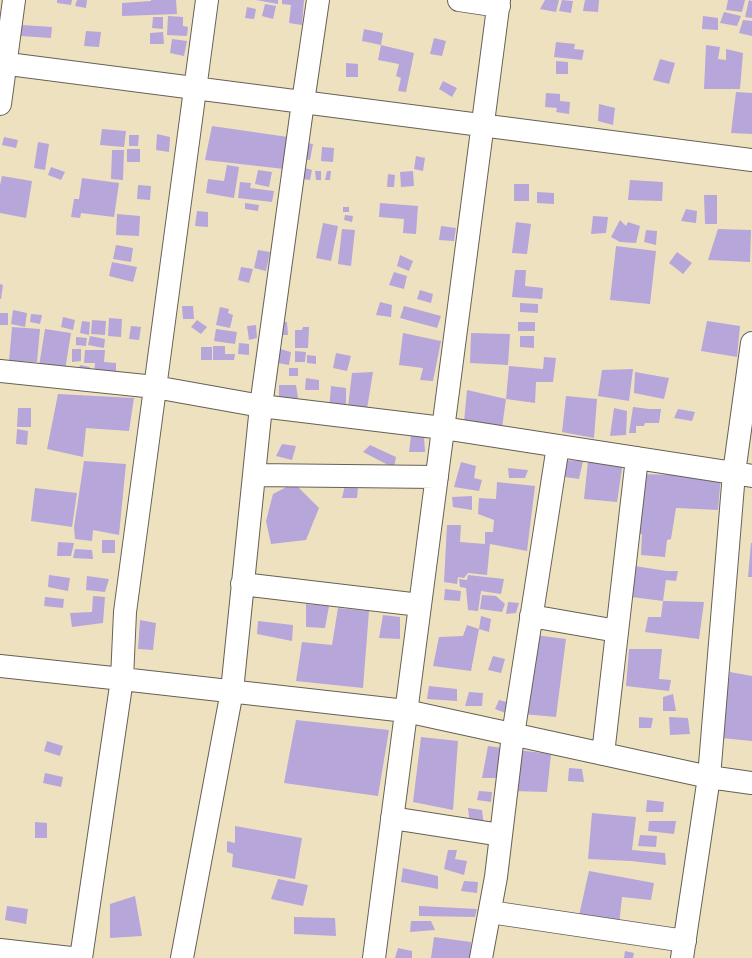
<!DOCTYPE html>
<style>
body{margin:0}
canvas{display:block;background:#eee1c0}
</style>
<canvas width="752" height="958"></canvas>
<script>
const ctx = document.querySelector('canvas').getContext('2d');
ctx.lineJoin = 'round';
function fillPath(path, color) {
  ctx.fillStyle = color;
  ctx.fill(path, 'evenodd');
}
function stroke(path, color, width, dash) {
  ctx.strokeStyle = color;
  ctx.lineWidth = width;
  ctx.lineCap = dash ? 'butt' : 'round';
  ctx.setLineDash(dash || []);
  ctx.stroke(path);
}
const building = new Path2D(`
 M 57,0 L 72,0 L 71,5 L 57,3 Z
 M 77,0 L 87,0 L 86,8 L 75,6 Z
 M 151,0 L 176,0 L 177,14 L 122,16 L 122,3 L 151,1 Z
 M 256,0 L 278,0 L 278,4 Z
 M 282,0 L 304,0 L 302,25 L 289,23 L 291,5 L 282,4 Z
 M 545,0 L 559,0 L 556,12 L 540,9 Z
 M 562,0 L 573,1 L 571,13 L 559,11 Z
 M 585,0 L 599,0 L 598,12 L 583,11 Z
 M 728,0 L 745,0 L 742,12 L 726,10 Z
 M 749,0 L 752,1 L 752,18 L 745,17 Z
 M 265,4 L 276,6 L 273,19 L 262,16 Z
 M 247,7 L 256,9 L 254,19 L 245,18 Z
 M 724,12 L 741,16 L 737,26 L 720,23 Z
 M 168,16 L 183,17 L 183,26 L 188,27 L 187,36 L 167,35 Z
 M 703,16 L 718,18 L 718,30 L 702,29 Z
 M 153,17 L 163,17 L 163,29 L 152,28 Z
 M 743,20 L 752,21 L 752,36 L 739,33 Z
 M 22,25 L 52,27 L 51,38 L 21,36 Z
 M 364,29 L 383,33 L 381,45 L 362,41 Z
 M 86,31 L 101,32 L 99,47 L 84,46 Z
 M 163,32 L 164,44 L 150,44 L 150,33 Z
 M 434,38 L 446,41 L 442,56 L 430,54 Z
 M 172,39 L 187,41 L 184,56 L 170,53 Z
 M 556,42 L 575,44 L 574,49 L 584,50 L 582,60 L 554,57 Z
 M 381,45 L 414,53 L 406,92 L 398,91 L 401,78 L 396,76 L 399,64 L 378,60 Z
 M 706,45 L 720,47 L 718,59 L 726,60 L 726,49 L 743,53 L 740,89 L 704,89 Z
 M 660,59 L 675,63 L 669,84 L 653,80 Z
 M 556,61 L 568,62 L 568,74 L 556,74 Z
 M 346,63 L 358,64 L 358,77 L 346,77 Z
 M 443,81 L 457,88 L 452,97 L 439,89 Z
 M 736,92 L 752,93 L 752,134 L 731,133 Z
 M 546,93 L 560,94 L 560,101 L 570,102 L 569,114 L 556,112 L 557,108 L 545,107 Z
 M 599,104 L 615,108 L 613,125 L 598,121 Z
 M 212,126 L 288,137 L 284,169 L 205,160 Z
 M 102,129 L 126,131 L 124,147 L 100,145 Z
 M 157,134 L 170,137 L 169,152 L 156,150 Z
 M 129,135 L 139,135 L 138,146 L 129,146 Z
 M 4,137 L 18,140 L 16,148 L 2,145 Z
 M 38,142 L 49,144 L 45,170 L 34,168 Z
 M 305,143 L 313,144 L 310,160 L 302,159 Z
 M 322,147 L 334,148 L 333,162 L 321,161 Z
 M 127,149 L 140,149 L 140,162 L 127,162 Z
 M 112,150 L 124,150 L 123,180 L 111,179 Z
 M 416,156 L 425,158 L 423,171 L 414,169 Z
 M 227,165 L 239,167 L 234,198 L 206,193 L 208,179 L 224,181 Z
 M 51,167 L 65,172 L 61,180 L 48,175 Z
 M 305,168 L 312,170 L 310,180 L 303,179 Z
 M 258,170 L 272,172 L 269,187 L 255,184 Z
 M 315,171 L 321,171 L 321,180 L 316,180 Z
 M 327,171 L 331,171 L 330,180 L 325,180 Z
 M 413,171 L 414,186 L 401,187 L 400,172 Z
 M 388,174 L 395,175 L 394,187 L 387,187 Z
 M 2,176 L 32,181 L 26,218 L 0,213 L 0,185 Z
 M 82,178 L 119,183 L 114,217 L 81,213 L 80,218 L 71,217 L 74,199 L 79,199 Z
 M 630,180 L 663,182 L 662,201 L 628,200 Z
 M 240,182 L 251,183 L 250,188 L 274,191 L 272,202 L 238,198 Z
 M 514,184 L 529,184 L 529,201 L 514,201 Z
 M 138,185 L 151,186 L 150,200 L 137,199 Z
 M 537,192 L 554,193 L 554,204 L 537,203 Z
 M 704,195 L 717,195 L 717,224 L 705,224 Z
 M 245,203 L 259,205 L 258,211 L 245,209 Z
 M 380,203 L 418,206 L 416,234 L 403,233 L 404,219 L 379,217 Z
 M 343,207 L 349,207 L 349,212 L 343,212 Z
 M 686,209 L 697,211 L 696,223 L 681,221 Z
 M 197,211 L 208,212 L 208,227 L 195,226 Z
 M 117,214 L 140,216 L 139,236 L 116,235 Z
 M 345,215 L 353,216 L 352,222 L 344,220 Z
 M 593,216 L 608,217 L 606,233 L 591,234 Z
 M 620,220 L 626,226 L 628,222 L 640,226 L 636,243 L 620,242 L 611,237 Z
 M 516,222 L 531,224 L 527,254 L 512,253 Z
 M 323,223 L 338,226 L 331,261 L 316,258 Z
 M 441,226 L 456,228 L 454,241 L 439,240 Z
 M 342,229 L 355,230 L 351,266 L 338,264 Z
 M 718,229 L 751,230 L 750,262 L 708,260 Z
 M 646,230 L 657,231 L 656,245 L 644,242 Z
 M 116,245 L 133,248 L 131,262 L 113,259 Z
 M 616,246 L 656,251 L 650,304 L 610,300 Z
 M 258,250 L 270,252 L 266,271 L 254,268 Z
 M 677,252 L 692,263 L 683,274 L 669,263 Z
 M 400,255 L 413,261 L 409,271 L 397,266 Z
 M 112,262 L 137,267 L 133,282 L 109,276 Z
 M 241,267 L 253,269 L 249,283 L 238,280 Z
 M 515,270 L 526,270 L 525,286 L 543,288 L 542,299 L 512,297 Z
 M 394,272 L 407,276 L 404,289 L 389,285 Z
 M 0,284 L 3,285 L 1,299 L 0,299 Z
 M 420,290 L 433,294 L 431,303 L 417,299 Z
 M 380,302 L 392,305 L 391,317 L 376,315 Z
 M 520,303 L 538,304 L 538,313 L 520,312 Z
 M 182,306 L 193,306 L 194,319 L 183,319 Z
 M 404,306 L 441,316 L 437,328 L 400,318 Z
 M 220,307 L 229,309 L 228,313 L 233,315 L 230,328 L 216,325 Z
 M 13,310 L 27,313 L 25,327 L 11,324 Z
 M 0,313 L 8,313 L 8,325 L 0,325 Z
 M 31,314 L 42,315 L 40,324 L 30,322 Z
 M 63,317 L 75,320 L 73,330 L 61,327 Z
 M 109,318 L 122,319 L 121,337 L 108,336 Z
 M 92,320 L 106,321 L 105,335 L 91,334 Z
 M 197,320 L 207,327 L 201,334 L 191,327 Z
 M 82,321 L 90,322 L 89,335 L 80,333 Z
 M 707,321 L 740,326 L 737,357 L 701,351 Z
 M 277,322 L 287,322 L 288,335 L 278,335 Z
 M 518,322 L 535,322 L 535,331 L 518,331 Z
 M 256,325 L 257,338 L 249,340 L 247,326 Z
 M 131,326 L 141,327 L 139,340 L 129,339 Z
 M 12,327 L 40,329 L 37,362 L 9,361 Z
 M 303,327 L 309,327 L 308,348 L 295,348 L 295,330 L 302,330 Z
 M 45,329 L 71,333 L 65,370 L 39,366 Z
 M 216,329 L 237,332 L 235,344 L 214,341 Z
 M 403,333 L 441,341 L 433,381 L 420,380 L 423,368 L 399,365 Z
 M 471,333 L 510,334 L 508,365 L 470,363 Z
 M 90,336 L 105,339 L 104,348 L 88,345 Z
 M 520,336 L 534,336 L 534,348 L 520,347 Z
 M 76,337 L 87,338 L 86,346 L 76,345 Z
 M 239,343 L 249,344 L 249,355 L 238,354 Z
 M 213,346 L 225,346 L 225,354 L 235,354 L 234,360 L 213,360 Z
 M 201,347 L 212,347 L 212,360 L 201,360 Z
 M 273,347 L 291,352 L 289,365 L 272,362 Z
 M 72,349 L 81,349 L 81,361 L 72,362 Z
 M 85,350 L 105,350 L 104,362 L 116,363 L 116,375 L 94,374 L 95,363 L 84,363 Z
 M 295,351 L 306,352 L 305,362 L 295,362 Z
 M 336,353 L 351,356 L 347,371 L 333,368 Z
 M 307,355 L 316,356 L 316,364 L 307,363 Z
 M 544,357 L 556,358 L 553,382 L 536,382 L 535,403 L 506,399 L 509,366 L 543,369 Z
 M 80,365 L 90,367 L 88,374 L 78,371 Z
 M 289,368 L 298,368 L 298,376 L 289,376 Z
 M 633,369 L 629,401 L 598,396 L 602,370 Z
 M 373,372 L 367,409 L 348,407 L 352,373 Z
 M 635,372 L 669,378 L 664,399 L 634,393 Z
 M 306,378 L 319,380 L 319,390 L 305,390 Z
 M 279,385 L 296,385 L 298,398 L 279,398 Z
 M 331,386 L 346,388 L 346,410 L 329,410 Z
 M 467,390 L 506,399 L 502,428 L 464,422 Z
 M 58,394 L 134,398 L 129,431 L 86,428 L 83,457 L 47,449 Z
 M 566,396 L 597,399 L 594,438 L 562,432 Z
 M 633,407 L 649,409 L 661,409 L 659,423 L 645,423 L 644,426 L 636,426 L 636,433 L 629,433 Z
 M 18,408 L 31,408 L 31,427 L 17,427 Z
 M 614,408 L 627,411 L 626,435 L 610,436 Z
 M 678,409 L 695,412 L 692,421 L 674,418 Z
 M 17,429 L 28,431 L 27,445 L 16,444 Z
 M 411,435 L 424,437 L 425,452 L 409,452 Z
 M 282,444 L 296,446 L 292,460 L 276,456 Z
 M 370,445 L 396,457 L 394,468 L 363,452 Z
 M 560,460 L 583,461 L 579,479 L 557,476 Z
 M 84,461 L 126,464 L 119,535 L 93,530 L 92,541 L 75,539 L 74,527 Z
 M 588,461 L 623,462 L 617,502 L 584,499 Z
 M 461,462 L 476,466 L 474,478 L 482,480 L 479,491 L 454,487 Z
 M 508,468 L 528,470 L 525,478 L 509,478 Z
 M 637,474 L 721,476 L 718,510 L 676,508 L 671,539 L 667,540 L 665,557 L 641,555 L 642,534 L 630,534 Z
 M 497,482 L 535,486 L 527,551 L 490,544 L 487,575 L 468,573 L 464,578 L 458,577 L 457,584 L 444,582 L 447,525 L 461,525 L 460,542 L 485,544 L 485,532 L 493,532 L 494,520 L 478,514 L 479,498 L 496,499 Z
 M 294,483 L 319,508 L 306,540 L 271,544 L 266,521 L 273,494 Z
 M 345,485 L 358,487 L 357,498 L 342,498 Z
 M 35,488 L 77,493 L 72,527 L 31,521 Z
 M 472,496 L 472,510 L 453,507 L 452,497 Z
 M 102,540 L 115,540 L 115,553 L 102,553 Z
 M 58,542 L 74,543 L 71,556 L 57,556 Z
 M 751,543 L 752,543 L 752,577 L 748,577 Z
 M 75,549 L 92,550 L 93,559 L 73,558 Z
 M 628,565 L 667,571 L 678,571 L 676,581 L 666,580 L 663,601 L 624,596 Z
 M 49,575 L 70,578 L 68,591 L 48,587 Z
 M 468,575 L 504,579 L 501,594 L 481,591 L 478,611 L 468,610 L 466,588 L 460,587 L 459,579 L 467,580 Z
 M 87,576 L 109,579 L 105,592 L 86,590 Z
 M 445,589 L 461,591 L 460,601 L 444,600 Z
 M 482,595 L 496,596 L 505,604 L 502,612 L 480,609 Z
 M 93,596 L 105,597 L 103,623 L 72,627 L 70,613 L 92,612 Z
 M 45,597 L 64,599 L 63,608 L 44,606 Z
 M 663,601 L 704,602 L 699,639 L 645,632 L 648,617 L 661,617 Z
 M 508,602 L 519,603 L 516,613 L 506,614 Z
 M 306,604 L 329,606 L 325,628 L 306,627 Z
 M 338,608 L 369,611 L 363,688 L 296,681 L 302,642 L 332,645 Z
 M 383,615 L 400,617 L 400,639 L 379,638 Z
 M 481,616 L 491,619 L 489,632 L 479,629 L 471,671 L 433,666 L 439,637 L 463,636 L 467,625 L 479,629 Z
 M 140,620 L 156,623 L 153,650 L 138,649 Z
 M 258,621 L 293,625 L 292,641 L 257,634 Z
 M 535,635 L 566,639 L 556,717 L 523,714 Z
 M 629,649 L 662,649 L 659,679 L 671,680 L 669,691 L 626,686 Z
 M 493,656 L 505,659 L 501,673 L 488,670 Z
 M 730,672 L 752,676 L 752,741 L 721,738 Z
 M 429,686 L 457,689 L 457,701 L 427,699 Z
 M 469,692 L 483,693 L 482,706 L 465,706 Z
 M 673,694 L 676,711 L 663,711 L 663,697 Z
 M 499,700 L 510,703 L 508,714 L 495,709 Z
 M 639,717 L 653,718 L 651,728 L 639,728 Z
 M 669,717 L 688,718 L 690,734 L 670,735 Z
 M 296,720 L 389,730 L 378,796 L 284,783 Z
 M 421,737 L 458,741 L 453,810 L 413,802 Z
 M 47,741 L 63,746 L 60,756 L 44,751 Z
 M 488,746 L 502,748 L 498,778 L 482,778 Z
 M 518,750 L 551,754 L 547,792 L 512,791 Z
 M 569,768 L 582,769 L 584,782 L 568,781 Z
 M 45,773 L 63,777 L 61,787 L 43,783 Z
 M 479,791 L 492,792 L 491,802 L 477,800 Z
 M 647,800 L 664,802 L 663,812 L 646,812 Z
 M 468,808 L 482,810 L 484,826 L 470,825 Z
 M 592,813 L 636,817 L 632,850 L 665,853 L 666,865 L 631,861 L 588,859 Z
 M 649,821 L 676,821 L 674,834 L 648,831 Z
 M 35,822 L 47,823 L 47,838 L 35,838 Z
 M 235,826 L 302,838 L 295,879 L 232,867 L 233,854 L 227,852 L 227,841 L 235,843 Z
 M 640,835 L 657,836 L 656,847 L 638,846 Z
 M 448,850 L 457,850 L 455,859 L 467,861 L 464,875 L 444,869 Z
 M 403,868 L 438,876 L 438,889 L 401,882 Z
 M 589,871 L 654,883 L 651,900 L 622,897 L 619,925 L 578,920 Z
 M 278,879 L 308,885 L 303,906 L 271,899 Z
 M 464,881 L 478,882 L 477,893 L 461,891 Z
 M 135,896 L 142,936 L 110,938 L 110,904 Z
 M 7,906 L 28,909 L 26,924 L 5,920 Z
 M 419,906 L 477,909 L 475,917 L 419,916 Z
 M 294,917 L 335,918 L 336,936 L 294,934 Z
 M 411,921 L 431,921 L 435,930 L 410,932 Z
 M 434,937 L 471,942 L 470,958 L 431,958 Z
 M 398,948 L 412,951 L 412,958 L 395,958 Z
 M 625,951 L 634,953 L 633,958 L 624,958 Z`);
const minor = new Path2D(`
 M 459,0 L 499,6
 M 0,63 L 752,160
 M 0,104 L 14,0
 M 0,371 L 155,387 L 261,406 L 443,428 L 752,476
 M 254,475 L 437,477
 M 242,584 L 420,605
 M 531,616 L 617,631
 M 0,666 L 122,679 L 406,711 L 709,777 L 752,783
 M 603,754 L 637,458
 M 392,818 L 501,835
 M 490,912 L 685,941
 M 0,950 L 71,958
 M 81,958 L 122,679 L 125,612 L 207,0
 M 182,958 L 232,691 L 261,406 L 303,102 L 318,0
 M 374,958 L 499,0
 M 481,958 L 496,877 L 513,735 L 558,446
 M 682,958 L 709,777 L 734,473 L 752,343`);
fillPath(building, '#b7a6da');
stroke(minor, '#666155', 24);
stroke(minor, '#fff', 22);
</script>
